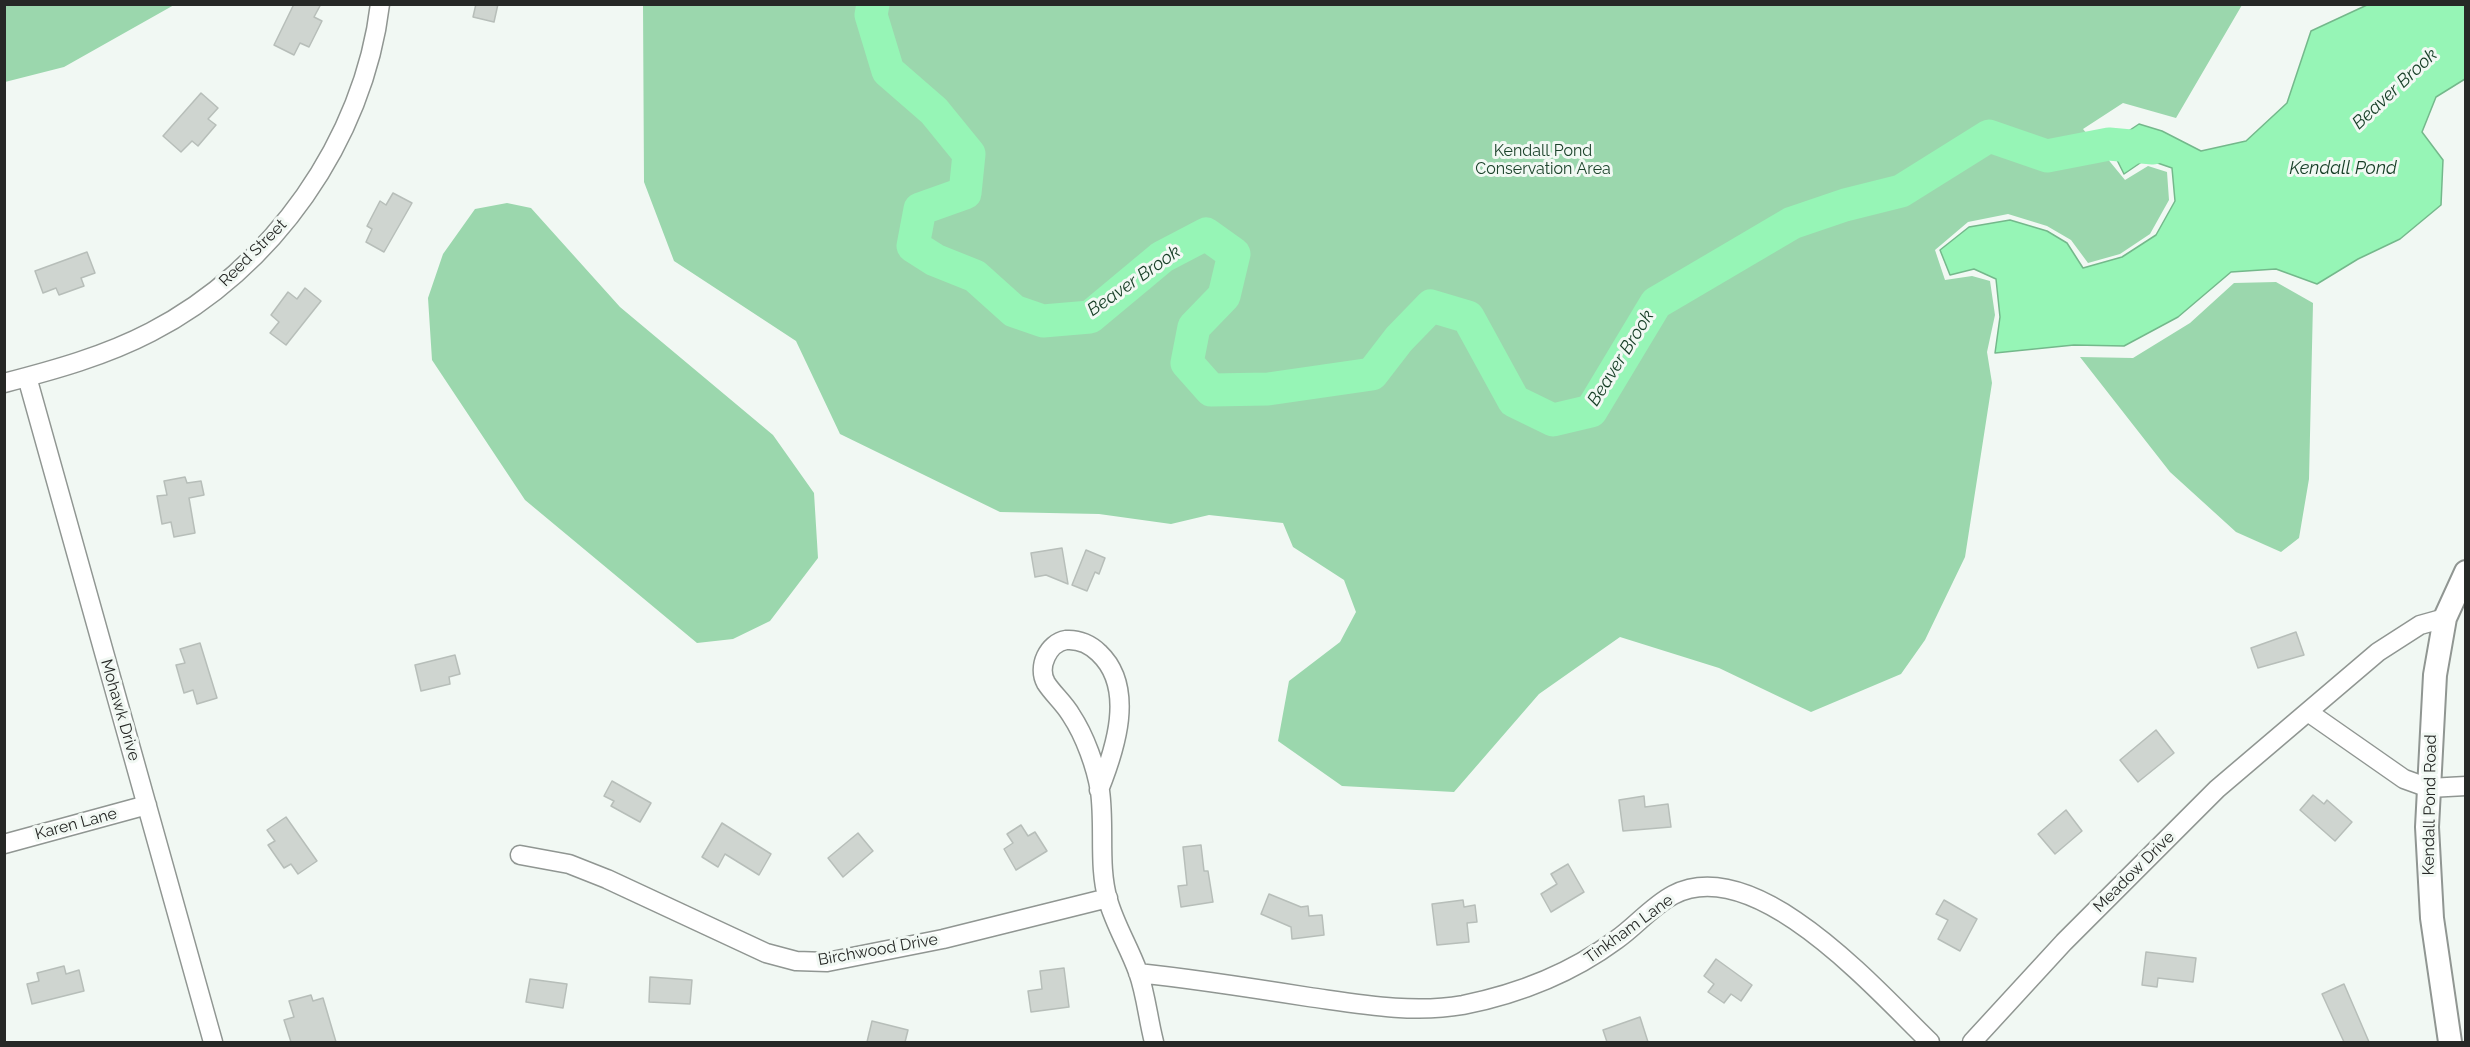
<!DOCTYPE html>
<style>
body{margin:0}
#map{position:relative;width:2470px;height:1047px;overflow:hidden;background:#f1f8f3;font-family:Raleway,sans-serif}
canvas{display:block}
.frame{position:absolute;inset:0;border:6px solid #262826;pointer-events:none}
</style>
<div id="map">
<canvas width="2470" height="1047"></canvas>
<div class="frame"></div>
</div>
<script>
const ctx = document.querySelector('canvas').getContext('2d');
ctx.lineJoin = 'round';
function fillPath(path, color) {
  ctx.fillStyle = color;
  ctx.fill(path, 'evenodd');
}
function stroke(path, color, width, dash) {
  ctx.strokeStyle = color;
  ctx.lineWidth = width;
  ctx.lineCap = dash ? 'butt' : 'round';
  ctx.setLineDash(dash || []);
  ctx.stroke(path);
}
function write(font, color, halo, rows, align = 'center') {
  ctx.font = font + ' Raleway,sans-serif';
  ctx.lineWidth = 6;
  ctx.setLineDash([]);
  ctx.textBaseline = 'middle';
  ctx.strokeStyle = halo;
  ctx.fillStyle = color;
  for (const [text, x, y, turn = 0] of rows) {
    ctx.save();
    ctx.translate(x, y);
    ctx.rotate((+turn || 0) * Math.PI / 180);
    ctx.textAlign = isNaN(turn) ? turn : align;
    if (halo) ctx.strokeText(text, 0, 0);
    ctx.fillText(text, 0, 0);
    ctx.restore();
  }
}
const green = new Path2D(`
 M 5,4 L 174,4 L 174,5 L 64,67 L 5,82 Z
 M 643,5 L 643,4 L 2242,5 L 2176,118 L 2123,103 L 2083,129 L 2125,180 L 2148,166 L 2167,172 L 2169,200 L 2150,234 L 2120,254 L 2088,263 L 2071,240 L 2047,226 L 2008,214 L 1968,222 L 1935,250 L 1945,280 L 1972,276 L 1990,281 L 1995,315 L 1987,352 L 1992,383 L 1965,557 L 1925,640 L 1901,674 L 1811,712 L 1719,668 L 1620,637 L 1539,694 L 1454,792 L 1342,786 L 1278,741 L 1289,681 L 1340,642 L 1356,612 L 1344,580 L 1293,547 L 1283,523 L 1209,515 L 1171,524 L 1099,514 L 1000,512 L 840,434 L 796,341 L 674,261 L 644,182 Z
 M 507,203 L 531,208 L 620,307 L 773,435 L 814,493 L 818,558 L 770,621 L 733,639 L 697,643 L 525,500 L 432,360 L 428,298 L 443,254 L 475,209 Z
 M 2276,282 L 2313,303 L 2309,479 L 2299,538 L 2281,552 L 2236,532 L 2170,472 L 2080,357 L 2133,358 L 2190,323 L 2234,283 Z`);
const water = new Path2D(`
 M 2367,5 L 2465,5 L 2465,79 L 2436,97 L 2422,132 L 2443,160 L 2441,205 L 2400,239 L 2358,259 L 2317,284 L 2276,269 L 2231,272 L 2178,317 L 2124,346 L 2074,345 L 1995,353 L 2000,317 L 1996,279 L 1974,269 L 1950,275 L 1940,250 L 1969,227 L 2010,220 L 2047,231 L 2067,243 L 2083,268 L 2122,257 L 2156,235 L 2175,201 L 2172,168 L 2146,159 L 2124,174 L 2109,144 L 2139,124 L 2162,131 L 2201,151 L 2246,141 L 2287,103 L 2311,31 Z`);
const river = new Path2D(`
 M 873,4 L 871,15 L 888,71 L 934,111 L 969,154 L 965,193 L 920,209 L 913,246 L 935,260 L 975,276 L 1014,311 L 1043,321 L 1090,317 L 1162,257 L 1206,234 L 1234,254 L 1224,296 L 1194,327 L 1187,363 L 1211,390 L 1268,389 L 1372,374 L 1399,339 L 1431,306 L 1468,317 L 1514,401 L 1553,420 L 1591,411 L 1656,303 L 1792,223 L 1845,205 L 1901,191 L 1989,136 L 2047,156 L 2109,144 L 2153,148`);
const building = new Path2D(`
 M 294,4 L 321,4 L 314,17 L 322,21 L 309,47 L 300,43 L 294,55 L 274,45 Z
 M 476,4 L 498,4 L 494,22 L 473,17 Z
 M 201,93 L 218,108 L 208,119 L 216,125 L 198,146 L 192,141 L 181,152 L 163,136 Z
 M 393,193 L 412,203 L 384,252 L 366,242 L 372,229 L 367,226 L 380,201 L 386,205 Z
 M 87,252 L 95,273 L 81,278 L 84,286 L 59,295 L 56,288 L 43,293 L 35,271 Z
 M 305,288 L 321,301 L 286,345 L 270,333 L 279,322 L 271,315 L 288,292 L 297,299 Z
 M 185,477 L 187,483 L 201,481 L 204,495 L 189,498 L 195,533 L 174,537 L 171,522 L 162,524 L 157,496 L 167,495 L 164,481 Z
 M 1062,548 L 1068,584 L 1046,575 L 1035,577 L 1031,553 Z
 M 1086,550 L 1105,558 L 1099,574 L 1095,572 L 1087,591 L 1072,585 Z
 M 2296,632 L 2304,655 L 2258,668 L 2251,648 Z
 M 200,643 L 217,698 L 197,704 L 193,690 L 184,693 L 176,665 L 185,663 L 180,649 Z
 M 455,655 L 460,674 L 449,677 L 450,684 L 421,691 L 415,665 Z
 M 2156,730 L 2174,753 L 2138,782 L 2120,760 Z
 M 612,781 L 651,803 L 640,822 L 611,806 L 614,801 L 604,796 Z
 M 2313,795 L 2324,804 L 2327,800 L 2352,822 L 2335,841 L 2300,810 Z
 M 1644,796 L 1645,807 L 1668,804 L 1671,827 L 1623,831 L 1619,800 Z
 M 2066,810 L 2082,831 L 2055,854 L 2038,834 Z
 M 286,817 L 317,861 L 298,874 L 291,864 L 284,868 L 268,845 L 275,841 L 267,830 Z
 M 722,823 L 771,854 L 759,875 L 725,854 L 718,867 L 702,857 Z
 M 1021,825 L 1028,836 L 1035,832 L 1047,851 L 1016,870 L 1004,849 L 1013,843 L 1007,834 Z
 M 858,833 L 873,851 L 843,877 L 828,858 Z
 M 1201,845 L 1204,871 L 1208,871 L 1213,902 L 1181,907 L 1178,886 L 1187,885 L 1183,847 Z
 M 1568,864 L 1584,892 L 1551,912 L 1541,894 L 1557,884 L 1551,874 Z
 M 1269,894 L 1301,907 L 1308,906 L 1309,916 L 1322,915 L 1324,935 L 1292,939 L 1291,927 L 1261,914 Z
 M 1463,900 L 1464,907 L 1475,905 L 1477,922 L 1467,923 L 1469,942 L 1437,945 L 1432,904 Z
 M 1944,900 L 1977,919 L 1960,951 L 1938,939 L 1948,920 L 1936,914 Z
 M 2146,952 L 2196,958 L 2193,982 L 2158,978 L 2157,987 L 2142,985 Z
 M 1716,959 L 1752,985 L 1741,1001 L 1731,994 L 1724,1003 L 1708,992 L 1714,984 L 1704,976 Z
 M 64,966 L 66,974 L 79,970 L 84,991 L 32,1004 L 27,984 L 39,981 L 37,973 Z
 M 1064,968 L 1069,1007 L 1031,1012 L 1028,991 L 1042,989 L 1040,971 Z
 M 650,977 L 692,980 L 690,1004 L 649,1002 Z
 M 530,979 L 567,984 L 563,1008 L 526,1002 Z
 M 2344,984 L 2369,1042 L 2344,1042 L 2322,994 Z
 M 311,995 L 313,1001 L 323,998 L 336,1042 L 291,1042 L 284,1020 L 294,1017 L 289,1001 Z
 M 1640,1017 L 1648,1042 L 1607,1042 L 1603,1030 Z
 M 872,1021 L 908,1030 L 905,1042 L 867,1042 Z`);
const minor = new Path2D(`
 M 27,377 L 213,1042
 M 4,383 C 54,370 105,356 151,332 C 272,270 364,140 380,4
 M 2308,712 L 2404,779 L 2429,788 L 2466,786
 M 1099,790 C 1115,750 1136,688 1099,653 C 1091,645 1079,639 1066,640 C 1048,643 1037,667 1046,683 C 1053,694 1064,703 1071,715 C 1085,736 1096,767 1100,791 C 1105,827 1098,866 1108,900 C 1115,925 1129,947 1138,972 C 1146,994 1148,1019 1154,1042
 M 4,844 L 147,805
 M 520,855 L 569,864 L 607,879 L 766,953 L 796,961 L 827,962 L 943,939 L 1108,898
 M 1138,973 C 1195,979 1252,988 1309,997 C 1359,1004 1412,1014 1463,1005 C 1518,994 1570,974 1616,940 C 1635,927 1652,906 1673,895 C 1756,852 1876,990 1930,1042
 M 1972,1042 L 2064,942 L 2217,789 L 2378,652 L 2420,625 L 2445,618`);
const tertiary = new Path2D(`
 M 2450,1042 L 2432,918 L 2427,827 L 2435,675 L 2445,618 L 2466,572`);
const parkNames = [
 ["Kendall Pond",1543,151],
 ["Conservation Area",1543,169]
];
const streetNames = [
 ["Reed Street",253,253,-45],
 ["Mohawk Drive",120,710,74],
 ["Kendall Pond Road",2430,805,-89],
 ["Karen Lane",76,824,-15],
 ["Meadow Drive",2134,872,-45],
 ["Tinkham Lane",1629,929,-36],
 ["Birchwood Drive",878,950,-10]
];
const waterNames = [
 ["Beaver Brook",2395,89,-43],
 ["Kendall Pond",2343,169],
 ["Beaver Brook",1134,281,-35],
 ["Beaver Brook",1621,358,-58]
];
fillPath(green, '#9bd7ad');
fillPath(water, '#96f5b6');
stroke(water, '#74b88b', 1.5);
stroke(river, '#96f5b6', 33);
fillPath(building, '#cfd5d0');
stroke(building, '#b7beb9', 1.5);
stroke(minor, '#909692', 21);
stroke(tertiary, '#909692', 26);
stroke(minor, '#fff', 18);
stroke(tertiary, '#fff', 22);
write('16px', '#1c432b', '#f1f8f3', parkNames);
write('16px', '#262826', '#f1f8f3', streetNames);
write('italic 18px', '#153d25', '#f1f8f3', waterNames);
</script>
